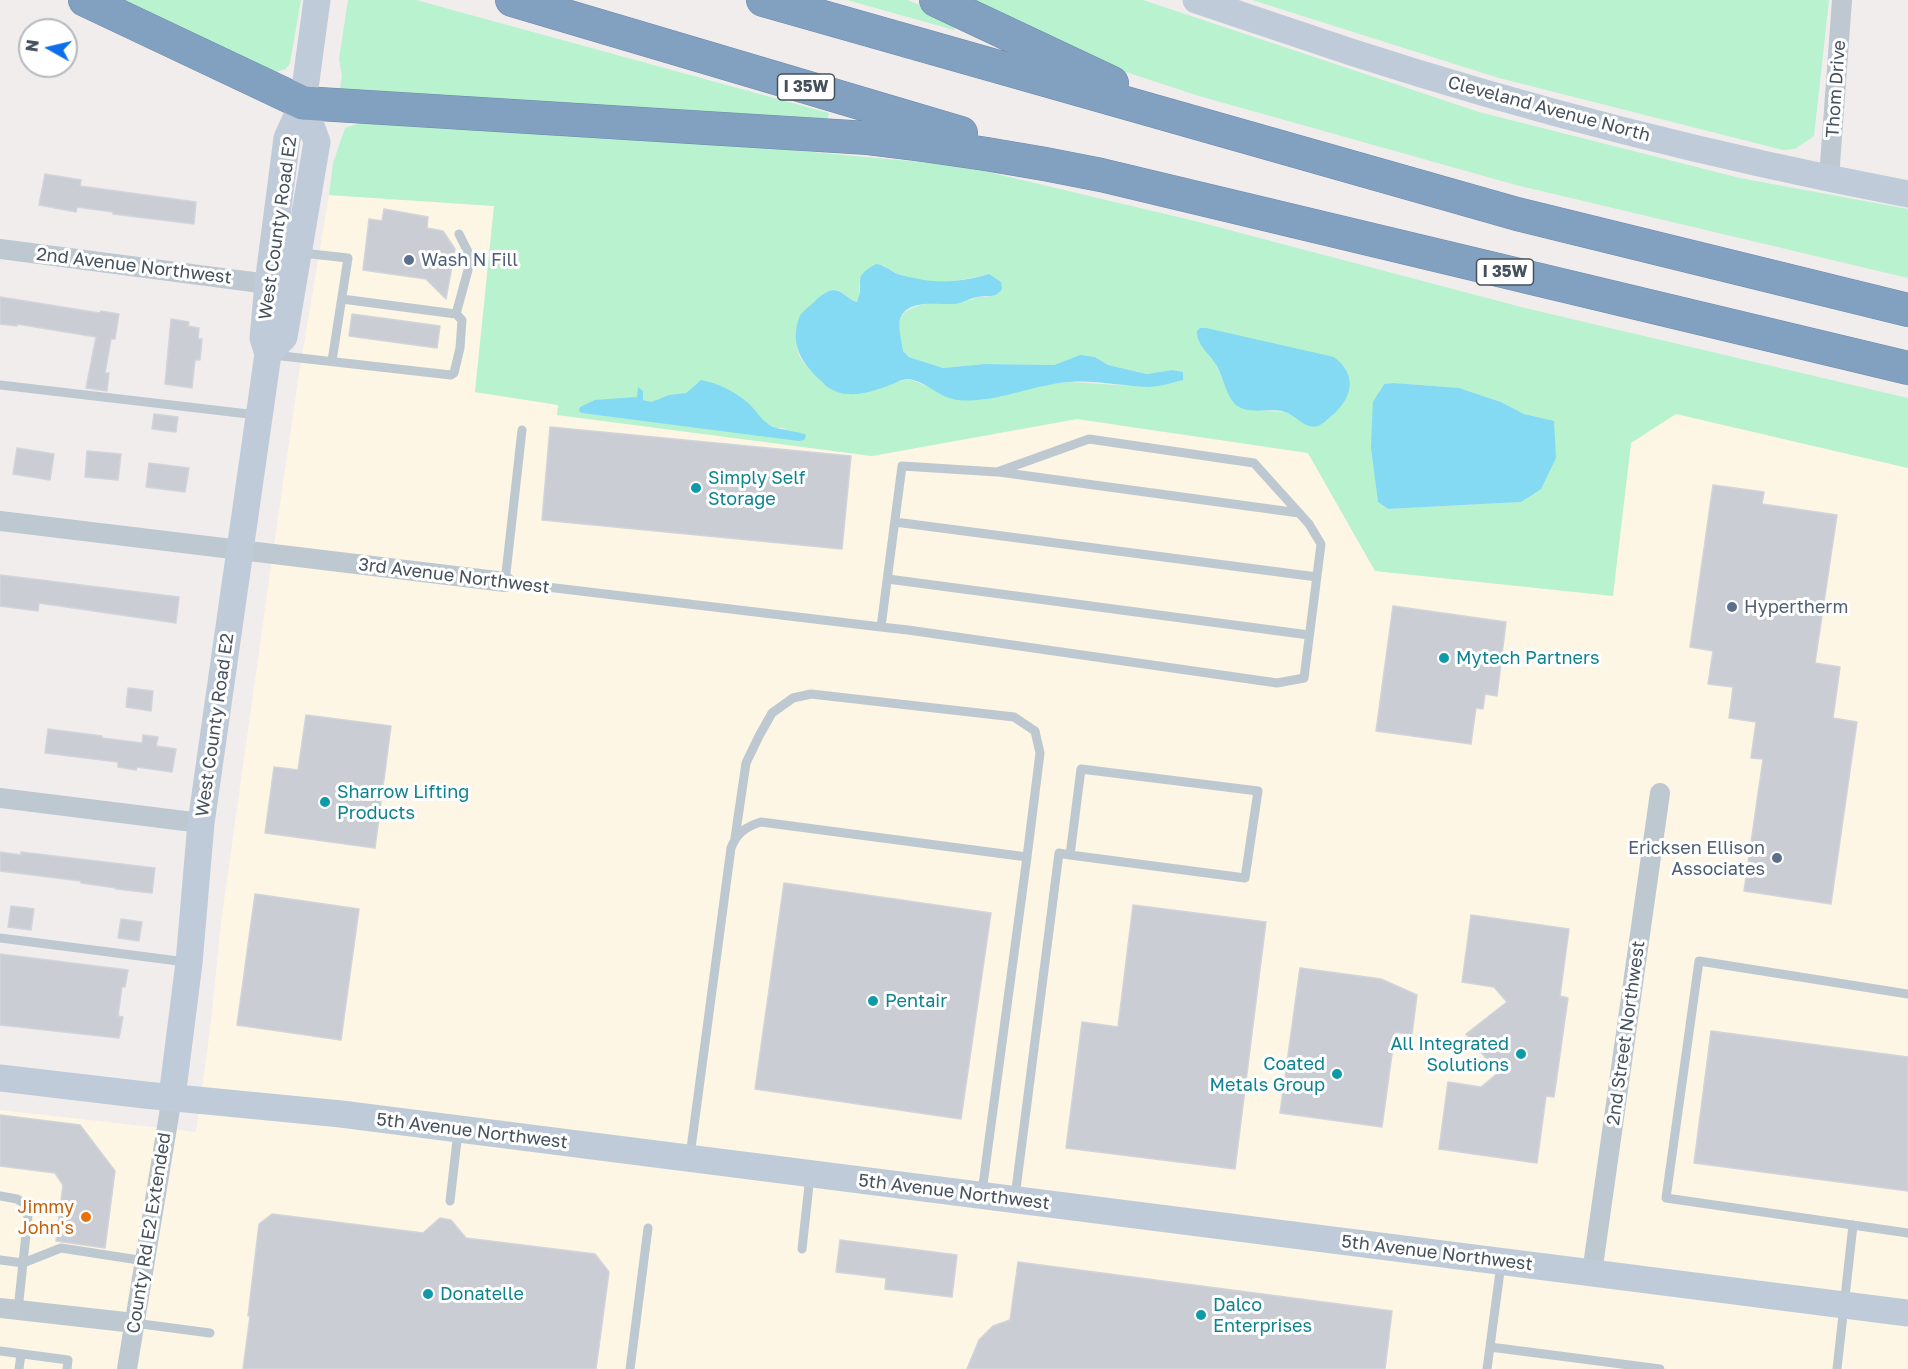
<!DOCTYPE html>
<style>
body{margin:0}
#map{position:relative;width:1908px;height:1369px;overflow:hidden;background:#f1eded;font-family:"Golos Text",sans-serif}
canvas{display:block}
.north{position:absolute;left:18px;top:18px;width:60px;height:60px;box-sizing:border-box;background:#fff;border:2px solid #b5b9be;border-radius:50%;rotate:278deg;font-size:16px;font-weight:700;line-height:24px;text-align:center;color:#45515c}
.north::after{content:'';display:block;margin:auto;width:21px;height:27px;background:#0d6eeb;clip-path:polygon(50% 0,100% 100%,50% 72%,0 100%)}
</style>
<div id="map">
<canvas width="1908" height="1369"></canvas>
<div class="north">N</div>
</div>
<script>
const ctx = document.querySelector('canvas').getContext('2d');
ctx.lineJoin = 'round';
function fillPath(path, color) {
  ctx.fillStyle = color;
  ctx.fill(path, 'evenodd');
}
function stroke(path, color, width, dash) {
  ctx.strokeStyle = color;
  ctx.lineWidth = width;
  ctx.lineCap = dash ? 'butt' : 'round';
  ctx.setLineDash(dash || []);
  ctx.stroke(path);
}
function write(font, color, halo, rows, align = 'center') {
  ctx.font = font + ' "Golos Text",sans-serif';
  ctx.lineWidth = 6;
  ctx.setLineDash([]);
  ctx.textBaseline = 'middle';
  ctx.strokeStyle = halo;
  ctx.fillStyle = color;
  for (const [text, x, y, turn = 0] of rows) {
    ctx.save();
    ctx.translate(x, y);
    ctx.rotate((+turn || 0) * Math.PI / 180);
    ctx.textAlign = isNaN(turn) ? turn : align;
    if (halo) ctx.strokeText(text, 0, 0);
    ctx.fillText(text, 0, 0);
    ctx.restore();
  }
}
const commercial = new Path2D(`
 M 329,195 L 494,206 L 475,392 L 559,405 L 558,415 L 872,456 L 1077,419 L 1308,453 L 1375,571 L 1612,596 L 1631,443 L 1676,413 L 1908,468 L 1908,1369 L 0,1369 L 0,1110 L 196,1132 L 210,1030 L 221,923 L 272,559 L 299,374 Z`);
const green = new Path2D(`
 M 108,0 L 301,0 L 290,63 L 286,69 L 276,72 Z
 M 348,0 L 416,0 L 829,113 L 825,129 L 340,89 L 342,75 L 339,59 Z
 M 847,0 L 908,0 L 957,22 L 954,30 Z
 M 952,0 L 1143,0 L 1479,112 L 1740,178 L 1908,209 L 1908,278 L 1516,185 L 1199,96 L 1086,59 Z
 M 1252,0 L 1829,0 L 1814,136 L 1795,149 L 1783,150 L 1499,78 Z
 M 372,119 L 757,147 L 932,163 L 984,171 L 1199,222 L 1525,308 L 1908,398 L 1908,468 L 1676,414 L 1631,443 L 1613,596 L 1375,571 L 1308,453 L 1077,419 L 872,456 L 557,415 L 558,405 L 475,392 L 494,206 L 329,195 L 333,163 L 345,128 ZM 883,265 C 915,288 954,283 989,274 L 989,297 L 977,297 L 971,300 C 954,301 907,300 900,319 C 898,327 902,342 903,351 L 909,357 L 943,368 L 985,364 L 1054,365 L 1080,355 L 1095,357 L 1108,365 L 1147,374 L 1172,370 L 1182,372 L 1183,380 L 1148,387 L 1071,382 L 1048,384 L 982,400 L 959,400 L 917,382 L 908,379 L 897,382 L 810,370 C 804,363 797,356 797,345 C 797,337 814,306 820,298 C 822,295 827,291 832,290 C 842,288 848,300 857,302 L 859,298 L 859,279 ZM 1197,331 L 1334,357 C 1346,367 1349,374 1349,390 L 1294,416 L 1285,412 L 1253,410 L 1231,399 L 1216,364 L 1199,341 ZM 697,383 L 775,428 L 783,428 L 804,440 L 581,413 L 579,410 L 637,397 L 646,402 L 651,402 L 669,395 L 686,393 ZM 1394,383 L 1459,388 L 1501,402 L 1524,414 L 1553,421 L 1521,502 L 1388,509 L 1378,502 L 1375,478 L 1379,391 L 1384,384 Z`);
const water = new Path2D(`
 M 876,264 C 886,265 891,272 901,275 C 933,284 958,283 989,274 L 1001,282 L 1002,289 C 995,299 987,295 977,297 C 970,298 963,303 955,304 C 939,305 907,298 900,319 C 898,327 902,342 903,351 L 909,357 L 943,368 L 985,364 L 1054,365 L 1080,355 L 1095,357 L 1108,365 L 1147,374 L 1172,370 L 1183,372 L 1183,380 C 1171,383 1159,387 1147,387 C 1121,386 1095,380 1070,382 C 1033,384 995,404 958,400 C 939,398 926,381 908,379 C 902,379 896,383 890,385 C 871,392 848,400 829,388 C 825,386 822,381 819,379 C 801,362 790,344 799,318 C 801,312 809,307 814,302 C 819,297 826,291 833,290 C 843,290 848,300 857,302 C 866,282 849,279 876,264 Z
 M 1200,328 L 1206,328 L 1334,357 C 1359,376 1352,400 1329,418 C 1326,421 1322,424 1318,426 C 1305,430 1296,415 1285,412 C 1269,407 1248,416 1235,404 C 1226,395 1223,377 1217,366 C 1211,355 1196,345 1197,331 Z
 M 701,380 C 718,383 736,392 748,403 C 757,411 761,421 773,427 C 779,429 797,432 805,434 L 806,436 L 804,440 L 799,441 L 581,413 L 579,410 L 580,407 L 595,400 L 637,397 L 638,387 L 643,391 L 643,400 L 651,402 L 669,395 L 686,393 Z
 M 1394,383 L 1459,388 L 1501,402 L 1524,414 L 1554,421 L 1556,458 L 1541,489 L 1521,502 L 1388,509 L 1378,502 L 1371,448 L 1372,422 L 1373,402 L 1384,384 Z`);
const building = new Path2D(`
 M 45,174 L 81,180 L 80,186 L 196,202 L 194,224 L 113,214 L 113,212 L 77,207 L 76,212 L 39,205 Z
 M 384,209 L 428,217 L 427,228 L 443,231 L 455,249 L 446,299 L 426,279 L 363,270 L 369,219 L 382,221 Z
 M 0,297 L 100,313 L 101,311 L 119,314 L 115,339 L 111,339 L 105,373 L 109,373 L 107,391 L 86,388 L 96,337 L 17,324 L 17,326 L 0,324 Z
 M 352,314 L 440,326 L 437,348 L 349,336 Z
 M 171,319 L 189,322 L 188,326 L 199,328 L 198,339 L 202,339 L 200,360 L 195,360 L 192,388 L 165,384 Z
 M 154,414 L 178,417 L 176,432 L 152,429 Z
 M 550,427 L 851,456 L 842,549 L 542,520 Z
 M 17,448 L 54,454 L 50,480 L 13,474 Z
 M 87,451 L 121,454 L 118,480 L 85,477 Z
 M 149,463 L 189,468 L 185,492 L 146,487 Z
 M 1713,485 L 1764,492 L 1762,504 L 1837,515 L 1815,663 L 1840,667 L 1833,718 L 1857,722 L 1831,904 L 1744,891 L 1763,759 L 1751,758 L 1756,722 L 1729,718 L 1733,687 L 1708,684 L 1713,651 L 1690,647 Z
 M 0,575 L 179,597 L 176,623 L 39,603 L 38,611 L 0,606 Z
 M 1393,606 L 1506,622 L 1497,696 L 1485,694 L 1483,709 L 1476,708 L 1471,744 L 1376,731 Z
 M 128,688 L 153,691 L 151,711 L 126,707 Z
 M 306,715 L 391,726 L 375,848 L 265,833 L 274,767 L 298,770 Z
 M 48,729 L 102,736 L 102,738 L 142,743 L 143,735 L 158,737 L 156,746 L 176,749 L 172,772 L 137,767 L 136,770 L 118,767 L 118,762 L 45,753 Z
 M 0,852 L 21,855 L 21,852 L 155,868 L 152,893 L 116,889 L 116,888 L 81,883 L 81,881 L 0,871 Z
 M 784,883 L 991,913 L 961,1119 L 755,1089 Z
 M 255,894 L 359,909 L 341,1040 L 237,1025 Z
 M 1133,905 L 1266,922 L 1235,1169 L 1066,1148 L 1082,1022 L 1118,1027 Z
 M 11,906 L 34,909 L 31,930 L 8,927 Z
 M 1471,915 L 1569,929 L 1560,996 L 1568,998 L 1554,1097 L 1546,1096 L 1537,1163 L 1439,1149 L 1448,1082 L 1481,1087 L 1498,1073 L 1466,1034 L 1507,1002 L 1494,987 L 1462,982 Z
 M 121,919 L 142,922 L 139,941 L 118,938 Z
 M 0,954 L 128,970 L 125,987 L 122,987 L 118,1016 L 123,1017 L 119,1038 L 0,1025 Z
 M 1300,968 L 1381,979 L 1417,995 L 1412,1035 L 1395,1032 L 1382,1127 L 1280,1113 Z
 M 1711,1031 L 1908,1057 L 1908,1191 L 1694,1163 Z
 M 0,1115 L 80,1125 L 115,1171 L 105,1248 L 56,1241 L 63,1185 L 55,1173 L 0,1166 Z
 M 272,1214 L 423,1233 L 440,1218 L 451,1220 L 466,1238 L 595,1254 L 609,1272 L 596,1369 L 243,1369 L 250,1316 L 248,1316 L 259,1224 Z
 M 840,1240 L 957,1255 L 952,1297 L 885,1289 L 886,1278 L 836,1272 Z
 M 1018,1262 L 1392,1311 L 1385,1369 L 967,1369 L 979,1340 L 993,1326 L 1010,1320 Z`);
const lane = new Path2D(`
 M 302,253 L 348,258 L 332,361
 M 456,314 L 468,270 L 468,252 L 459,234
 M 273,355 L 451,375 L 454,373 L 460,348 L 462,320 L 456,314 L 342,299
 M 0,385 L 257,415
 M 522,430 L 505,582 L 881,627 L 908,630 L 1277,683 L 1304,678 L 1321,544 L 1309,524 L 1254,463 L 1089,439 L 997,472 L 902,466 L 881,627
 M 999,472 L 1299,513
 M 895,522 L 1317,577
 M 888,579 L 1309,635
 M 735,838 L 746,763 L 759,736 L 772,713 L 793,698 L 811,694 L 1014,717 L 1035,731 L 1040,753 L 1027,857
 M 0,938 L 186,962
 M 1908,994 L 1699,961 L 1666,1198 L 1908,1233
 M 690,1156 L 731,848 C 737,833 745,827 761,822 L 1027,857 L 982,1192
 M 0,1196 L 17,1199 L 29,1206 L 18,1310
 M 1015,1197 L 1059,853 L 1070,855 L 1245,878 L 1258,791 L 1081,769 L 1070,855
 M 450,1201 L 458,1132
 M 802,1249 L 810,1176
 M 0,1260 L 23,1263 L 61,1248 L 145,1261
 M 134,1323 L 210,1333
 M 1490,1347 L 1660,1369
 M 0,1351 L 68,1360 L 67,1369
 M 19,1369 L 21,1354
 M 630,1369 L 648,1228
 M 1487,1369 L 1501,1264
 M 1837,1369 L 1853,1225`);
const street = new Path2D(`
 M 1829,178 L 1842,0
 M 0,249 L 268,284
 M 0,521 L 505,582
 M 0,798 L 201,823
 M 1592,1273 L 1660,793
 M 0,1308 L 134,1323
 M 127,1369 L 172,1097`);
const secondary = new Path2D(`
 M 1196,0 C 1248,17 1299,35 1351,52 C 1533,111 1720,158 1908,194
 M 268,354 L 284,337 L 317,142 L 303,103
 M 0,1078 L 145,1095 L 341,1114 L 1908,1313
 M 172,1097 L 189,963 L 201,823 L 268,354 L 263,338 L 268,284 L 287,138 L 303,103 L 317,0`);
const highway = new Path2D(`
 M 85,0 L 303,103 L 868,138 C 947,147 1024,159 1101,175 L 1908,368
 M 512,0 L 961,133
 M 763,0 L 1517,214 L 1908,310
 M 936,0 L 1112,83`);
const markers = [
 [409,260,6,"#5c6f8a"],
 [696,488,6,"#0f9aa8"],
 [1732,607,6,"#5c6f8a"],
 [1444,658,6,"#0f9aa8"],
 [325,802,6,"#0f9aa8"],
 [1777,858,6,"#5c6f8a"],
 [873,1001,6,"#0f9aa8"],
 [1521,1054,6,"#0f9aa8"],
 [1337,1074,6,"#0f9aa8"],
 [86,1217,6,"#e8710a"],
 [428,1294,6,"#0f9aa8"],
 [1201,1315,6,"#0f9aa8"]
];
const shields = [
 [806,87,57],
 [1505,272,57]
];
const shieldNames = [
 ["I 35W",806,87],
 ["I 35W",1505,272]
];
const streetNames = [
 ["Thom Drive",1836,89,-86],
 ["Cleveland Avenue North",1549,109,15],
 ["West County Road E2",278,228,-82],
 ["2nd Avenue Northwest",134,266,7],
 ["3rd Avenue Northwest",454,576,7],
 ["West County Road E2",215,725,-82],
 ["2nd Street Northwest",1626,1033,-82],
 ["5th Avenue Northwest",472,1131,7],
 ["5th Avenue Northwest",954,1192,7],
 ["County Rd E2 Extended",149,1233,-81],
 ["5th Avenue Northwest",1437,1253,7]
];
const serviceNames = [
 ["Wash N Fill",421,260],
 ["Hypertherm",1744,607],
 ["Ericksen Ellison",1765,848,"right"],
 ["Associates",1765,869,"right"]
];
const cultureNames = [
 ["Simply Self",708,478],
 ["Storage",708,499],
 ["Mytech Partners",1456,658],
 ["Sharrow Lifting",337,792],
 ["Products",337,813],
 ["Pentair",885,1001],
 ["All Integrated",1509,1044,"right"],
 ["Solutions",1509,1065,"right"],
 ["Coated",1325,1064,"right"],
 ["Metals Group",1325,1085,"right"],
 ["Donatelle",440,1294],
 ["Dalco",1213,1305],
 ["Enterprises",1213,1326]
];
const foodNames = [
 ["Jimmy",74,1207],
 ["John's",74,1228]
];
fillPath(commercial, '#fdf6e5');
fillPath(green, '#b8f2cf');
fillPath(water, '#83daf2');
fillPath(building, '#cacdd3');
stroke(building, '#d1d4da', 1.5);
stroke(highway, '#6d8bac', 34);
stroke(lane, '#bdc8d1', 9);
stroke(street, '#bdc8d1', 20);
stroke(secondary, '#bfcbd8', 27);
stroke(highway, '#82a0c0', 33);
for (const [x, y, r, color] of markers) {
  const dot = new Path2D();
  dot.arc(x, y, r, 0, 2 * Math.PI);
  ctx.fillStyle = color;
  ctx.fill(dot);
  stroke(dot, '#fff', 2);
}
for (const [x, y, w] of shields) {
  const box = new Path2D();
  box.roundRect(x - w / 2, y - 13, w, 26, 4.5);
  ctx.fillStyle = '#fff';
  ctx.fill(box);
  stroke(box, '#45515c', 1.5);
}
write('bold 16px', '#45515c', null, shieldNames);
write('18px', '#45515c', '#fff', streetNames);
write('18px', '#4e5e75', '#fff', serviceNames, 'left');
write('18px', '#0d838f', '#fff', cultureNames, 'left');
write('18px', '#c56008', '#fff', foodNames, 'right');
</script>
